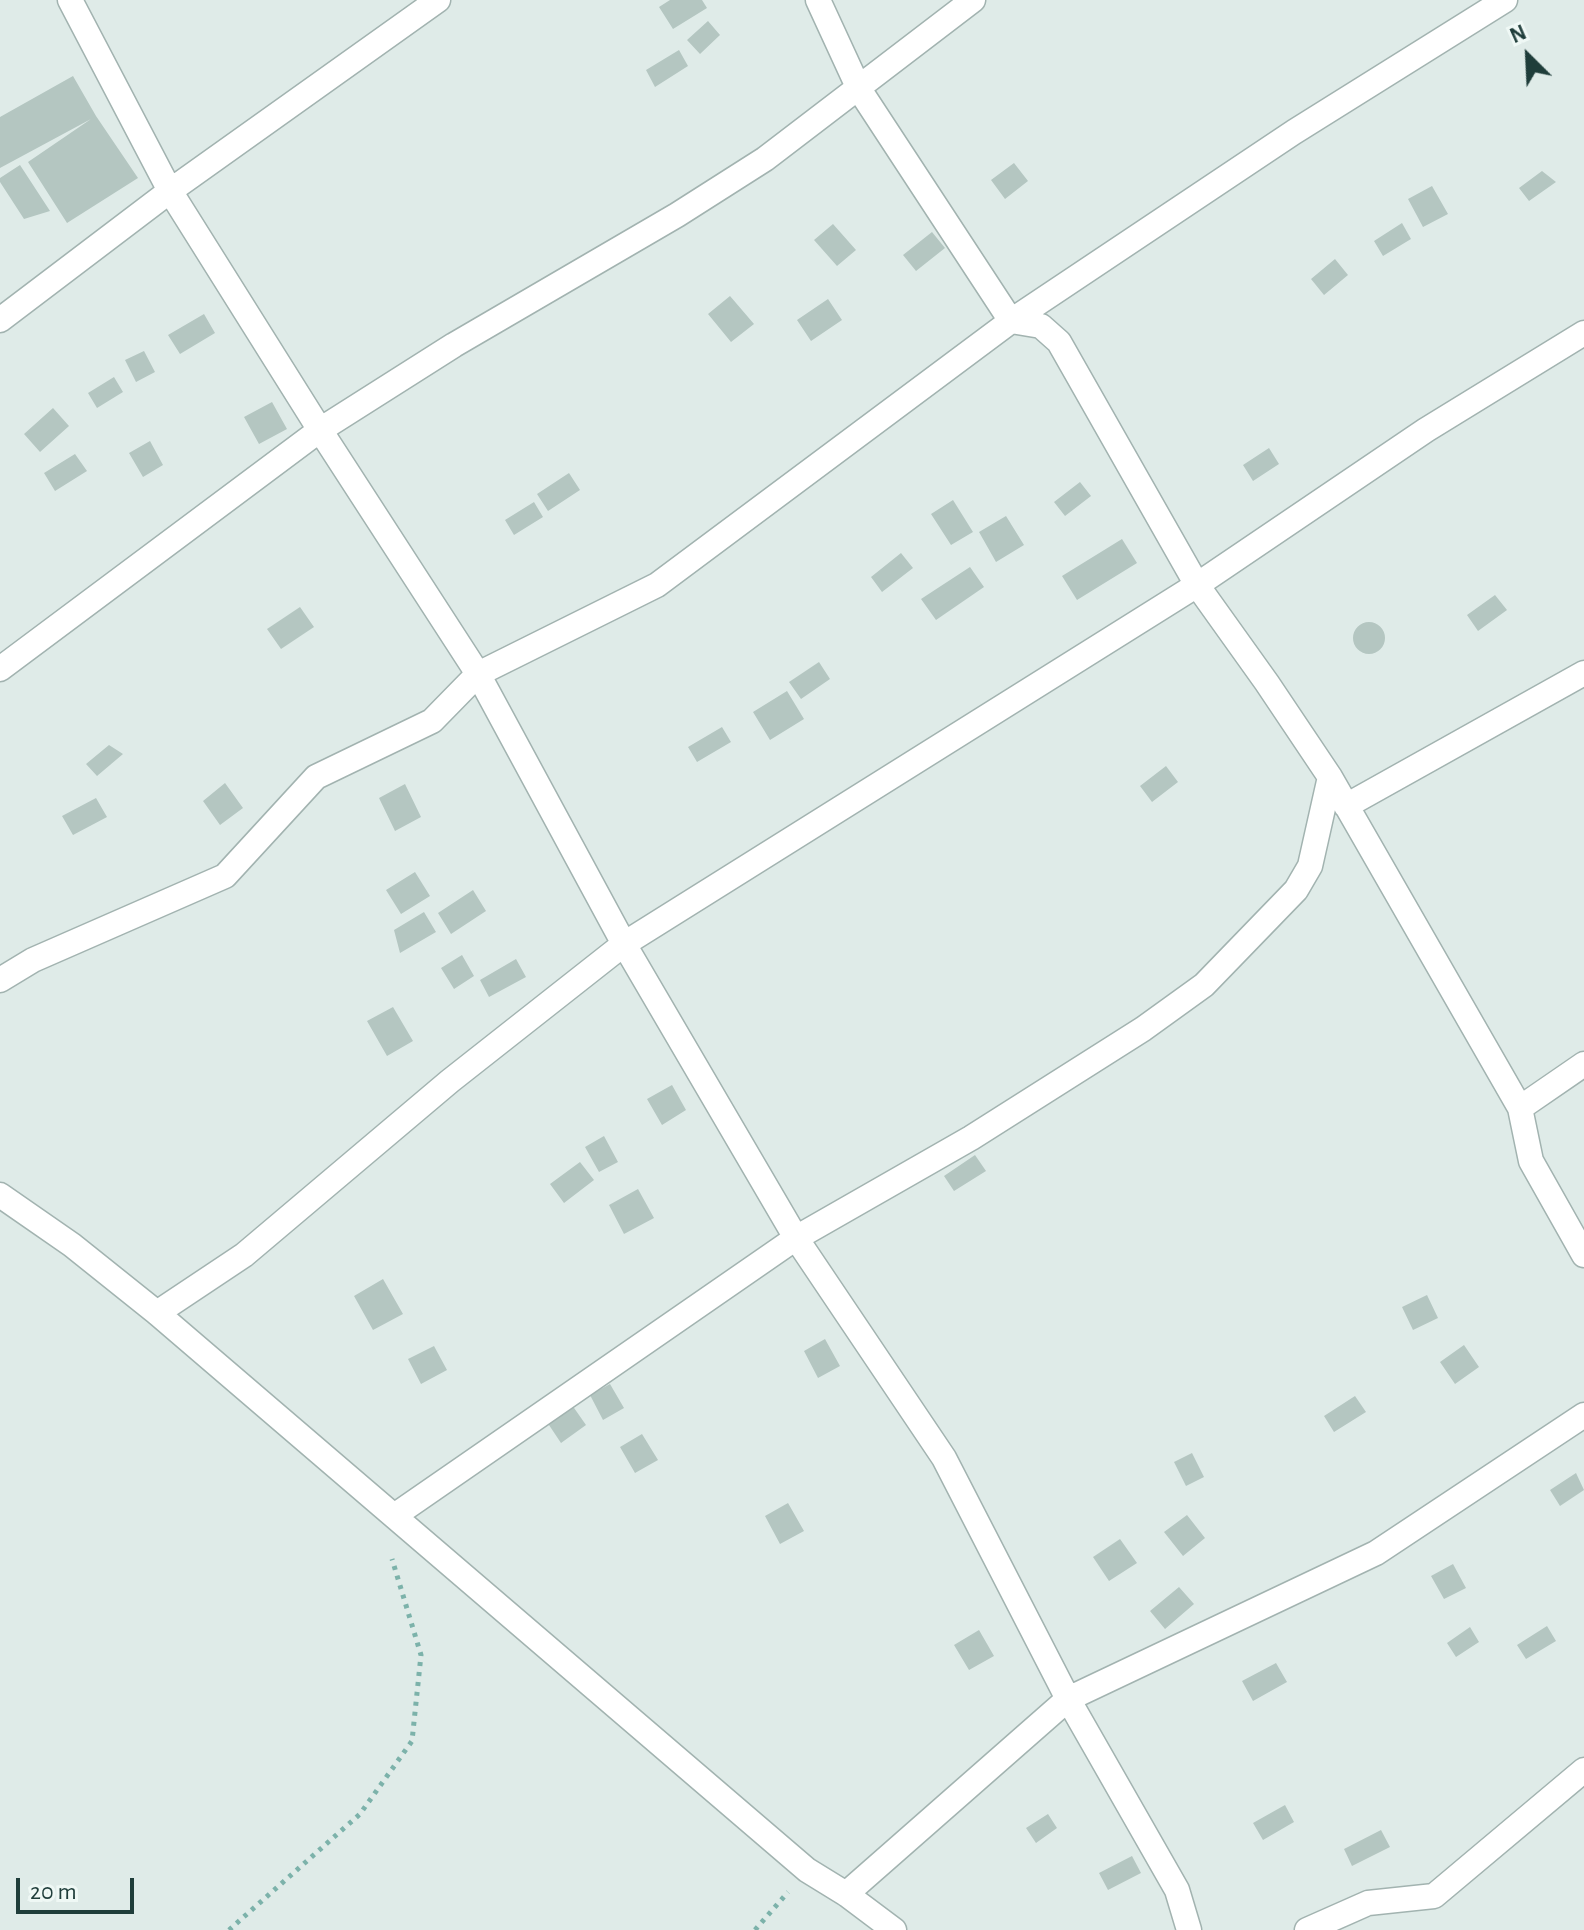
<!DOCTYPE html>
<style>
body{margin:0}
#map{position:relative;width:1584px;height:1930px;overflow:hidden;background:#dfebe8;font-family:"Alegreya Sans",sans-serif}
canvas{display:block}
.north{position:absolute;left:1488px;top:16px;width:80px;height:80px;-webkit-text-stroke:6px #eff8f5;paint-order:stroke;rotate:336deg;font-size:22px;font-weight:700;line-height:32px;text-align:center;color:#1f3d3a}
.north::after{content:'';display:block;margin:auto;width:28px;height:36px;background:#1f3d3a;clip-path:polygon(50% 0,100% 100%,50% 72%,0 100%)}
.scale{position:absolute;left:16px;top:1878px;width:118px;height:36px;box-sizing:border-box;border:4px solid #1f3d3a;border-top:0;padding-left:10px;font-size:24px;line-height:28px;white-space:nowrap;color:#1f3d3a;-webkit-text-stroke:6px #eff8f5;paint-order:stroke}
</style>
<div id="map">
<canvas width="1584" height="1930"></canvas>
<div class="north">N</div>
<div class="scale">20 m</div>
</div>
<script>
const ctx = document.querySelector('canvas').getContext('2d');
ctx.lineJoin = 'round';
function fillPath(path, color) {
  ctx.fillStyle = color;
  ctx.fill(path, 'evenodd');
}
function stroke(path, color, width, dash) {
  ctx.strokeStyle = color;
  ctx.lineWidth = width;
  ctx.lineCap = dash ? 'butt' : 'round';
  ctx.setLineDash(dash || []);
  ctx.stroke(path);
}
const building = new Path2D(`
 M 670,0 L 702,0 L 707,8 L 673,29 L 659,7 Z
 M 708,21 L 720,35 L 700,54 L 687,40 Z
 M 679,50 L 688,66 L 655,87 L 646,70 Z
 M 73,76 L 96,116 L 138,178 L 67,223 L 28,162 L 91,119 L 0,168 L 0,117 Z
 M 1014,163 L 1028,181 L 1005,199 L 991,180 Z
 M 20,165 L 50,211 L 24,219 L 0,182 L 0,178 Z
 M 1542,171 L 1556,182 L 1529,201 L 1519,188 Z
 M 1432,186 L 1448,214 L 1423,227 L 1408,199 Z
 M 1402,223 L 1411,239 L 1383,256 L 1374,241 Z
 M 833,224 L 856,250 L 837,266 L 814,240 Z
 M 932,232 L 945,248 L 916,271 L 903,255 Z
 M 1335,259 L 1348,275 L 1324,295 L 1311,279 Z
 M 730,296 L 754,324 L 731,342 L 708,314 Z
 M 828,299 L 842,320 L 811,341 L 797,320 Z
 M 204,314 L 215,333 L 180,354 L 168,335 Z
 M 144,351 L 155,372 L 136,382 L 125,360 Z
 M 114,377 L 123,392 L 97,408 L 88,393 Z
 M 272,402 L 287,429 L 259,444 L 244,417 Z
 M 53,408 L 69,426 L 40,452 L 24,434 Z
 M 150,441 L 163,465 L 143,477 L 129,453 Z
 M 1269,448 L 1279,464 L 1253,481 L 1243,465 Z
 M 75,454 L 87,471 L 55,491 L 44,473 Z
 M 569,473 L 580,490 L 548,511 L 537,494 Z
 M 1080,482 L 1091,496 L 1065,516 L 1054,502 Z
 M 953,500 L 973,532 L 951,545 L 931,514 Z
 M 534,502 L 543,517 L 514,535 L 505,520 Z
 M 1006,516 L 1024,545 L 996,562 L 979,532 Z
 M 1122,539 L 1137,563 L 1077,600 L 1062,576 Z
 M 901,553 L 913,568 L 882,592 L 871,577 Z
 M 970,567 L 984,587 L 936,620 L 921,599 Z
 M 1495,595 L 1507,610 L 1478,631 L 1467,615 Z
 M 300,607 L 314,627 L 281,649 L 267,629 Z
 M1353 638a16 16 0 1 1 32 0a16 16 0 1 1-32 0Z
 M 819,662 L 830,679 L 801,699 L 789,682 Z
 M 787,691 L 804,719 L 770,740 L 753,712 Z
 M 722,727 L 731,742 L 697,762 L 688,747 Z
 M 109,745 L 123,754 L 97,776 L 86,764 Z
 M 1166,766 L 1178,782 L 1152,802 L 1140,786 Z
 M 225,783 L 243,808 L 220,825 L 203,801 Z
 M 405,784 L 421,817 L 395,831 L 379,798 Z
 M 96,798 L 107,817 L 73,835 L 62,816 Z
 M 415,872 L 430,896 L 401,914 L 386,890 Z
 M 473,890 L 486,911 L 451,934 L 438,913 Z
 M 424,912 L 436,932 L 400,953 L 394,930 Z
 M 462,955 L 474,976 L 454,989 L 441,968 Z
 M 516,959 L 526,977 L 489,997 L 480,980 Z
 M 393,1007 L 413,1041 L 387,1056 L 367,1021 Z
 M 672,1085 L 686,1110 L 662,1125 L 647,1099 Z
 M 604,1136 L 618,1162 L 599,1172 L 585,1147 Z
 M 975,1155 L 986,1171 L 954,1191 L 944,1176 Z
 M 580,1162 L 594,1180 L 564,1203 L 550,1184 Z
 M 638,1189 L 654,1218 L 624,1234 L 609,1205 Z
 M 383,1279 L 403,1314 L 373,1330 L 354,1296 Z
 M 1427,1295 L 1438,1318 L 1413,1330 L 1402,1307 Z
 M 825,1339 L 840,1366 L 818,1378 L 804,1351 Z
 M 1464,1345 L 1479,1367 L 1455,1384 L 1440,1362 Z
 M 434,1346 L 447,1370 L 421,1384 L 408,1359 Z
 M 610,1384 L 624,1408 L 603,1420 L 590,1395 Z
 M 1355,1396 L 1366,1412 L 1334,1432 L 1324,1416 Z
 M 572,1405 L 586,1425 L 561,1443 L 547,1422 Z
 M 642,1434 L 658,1460 L 635,1473 L 620,1447 Z
 M 1192,1453 L 1204,1477 L 1186,1486 L 1174,1462 Z
 M 1576,1473 L 1584,1490 L 1560,1506 L 1550,1490 Z
 M 788,1503 L 804,1531 L 780,1544 L 765,1516 Z
 M 1187,1515 L 1205,1538 L 1183,1556 L 1164,1532 Z
 M 1120,1539 L 1137,1563 L 1109,1581 L 1093,1557 Z
 M 1453,1564 L 1466,1588 L 1444,1599 L 1431,1576 Z
 M 1179,1587 L 1194,1604 L 1165,1629 L 1150,1611 Z
 M 1547,1626 L 1556,1641 L 1526,1659 L 1517,1645 Z
 M 1470,1627 L 1479,1642 L 1456,1657 L 1447,1643 Z
 M 979,1630 L 994,1656 L 969,1670 L 954,1645 Z
 M 1276,1663 L 1287,1682 L 1253,1701 L 1242,1681 Z
 M 1285,1805 L 1294,1822 L 1263,1840 L 1253,1823 Z
 M 1048,1814 L 1057,1828 L 1036,1843 L 1026,1828 Z
 M 1381,1830 L 1390,1847 L 1352,1866 L 1344,1849 Z
 M 1132,1856 L 1141,1873 L 1108,1890 L 1099,1873 Z`);
const path = new Path2D(`
 M 229,1930 L 360,1814 L 412,1741 L 421,1655 L 392,1559
 M 755,1930 L 788,1892`);
const minor = new Path2D(`
 M 70,0 L 170,191 L 320,430 L 478,674 L 624,944 L 796,1238 L 944,1458 L 1068,1699 L 1177,1890 L 1189,1930
 M 818,0 L 859,89 L 1011,321 L 1041,326 L 1059,342 L 1197,585 L 1267,683 L 1330,777 L 1520,1108 L 1531,1161 L 1584,1255
 M 0,320 L 170,191 L 438,0
 M 0,669 L 320,430 L 454,345 L 677,215 L 765,159 L 973,0
 M 1346,806 L 1584,673
 M 0,980 L 33,960 L 225,876 L 316,777 L 432,721 L 478,674 L 657,585 L 1011,321 L 1294,132 L 1505,0
 M 1520,1108 L 1584,1064
 M 0,1195 L 72,1245 L 157,1313 L 807,1870 L 846,1894 L 894,1930
 M 157,1313 L 244,1255 L 450,1081 L 624,944 L 1197,585 L 1426,430 L 1584,333
 M 394,1516 L 796,1238 L 971,1138 L 1143,1029 L 1204,985 L 1296,890 L 1310,866 L 1330,777
 M 846,1894 L 1068,1699 L 1376,1553 L 1584,1415
 M 1307,1930 L 1368,1903 L 1434,1896 L 1584,1770`);
fillPath(building, '#b4c6c1');
stroke(minor, '#a2b3b0', 27);
stroke(path, '#7cb2aa', 5, [4, 6]);
stroke(minor, '#fff', 24);
</script>
